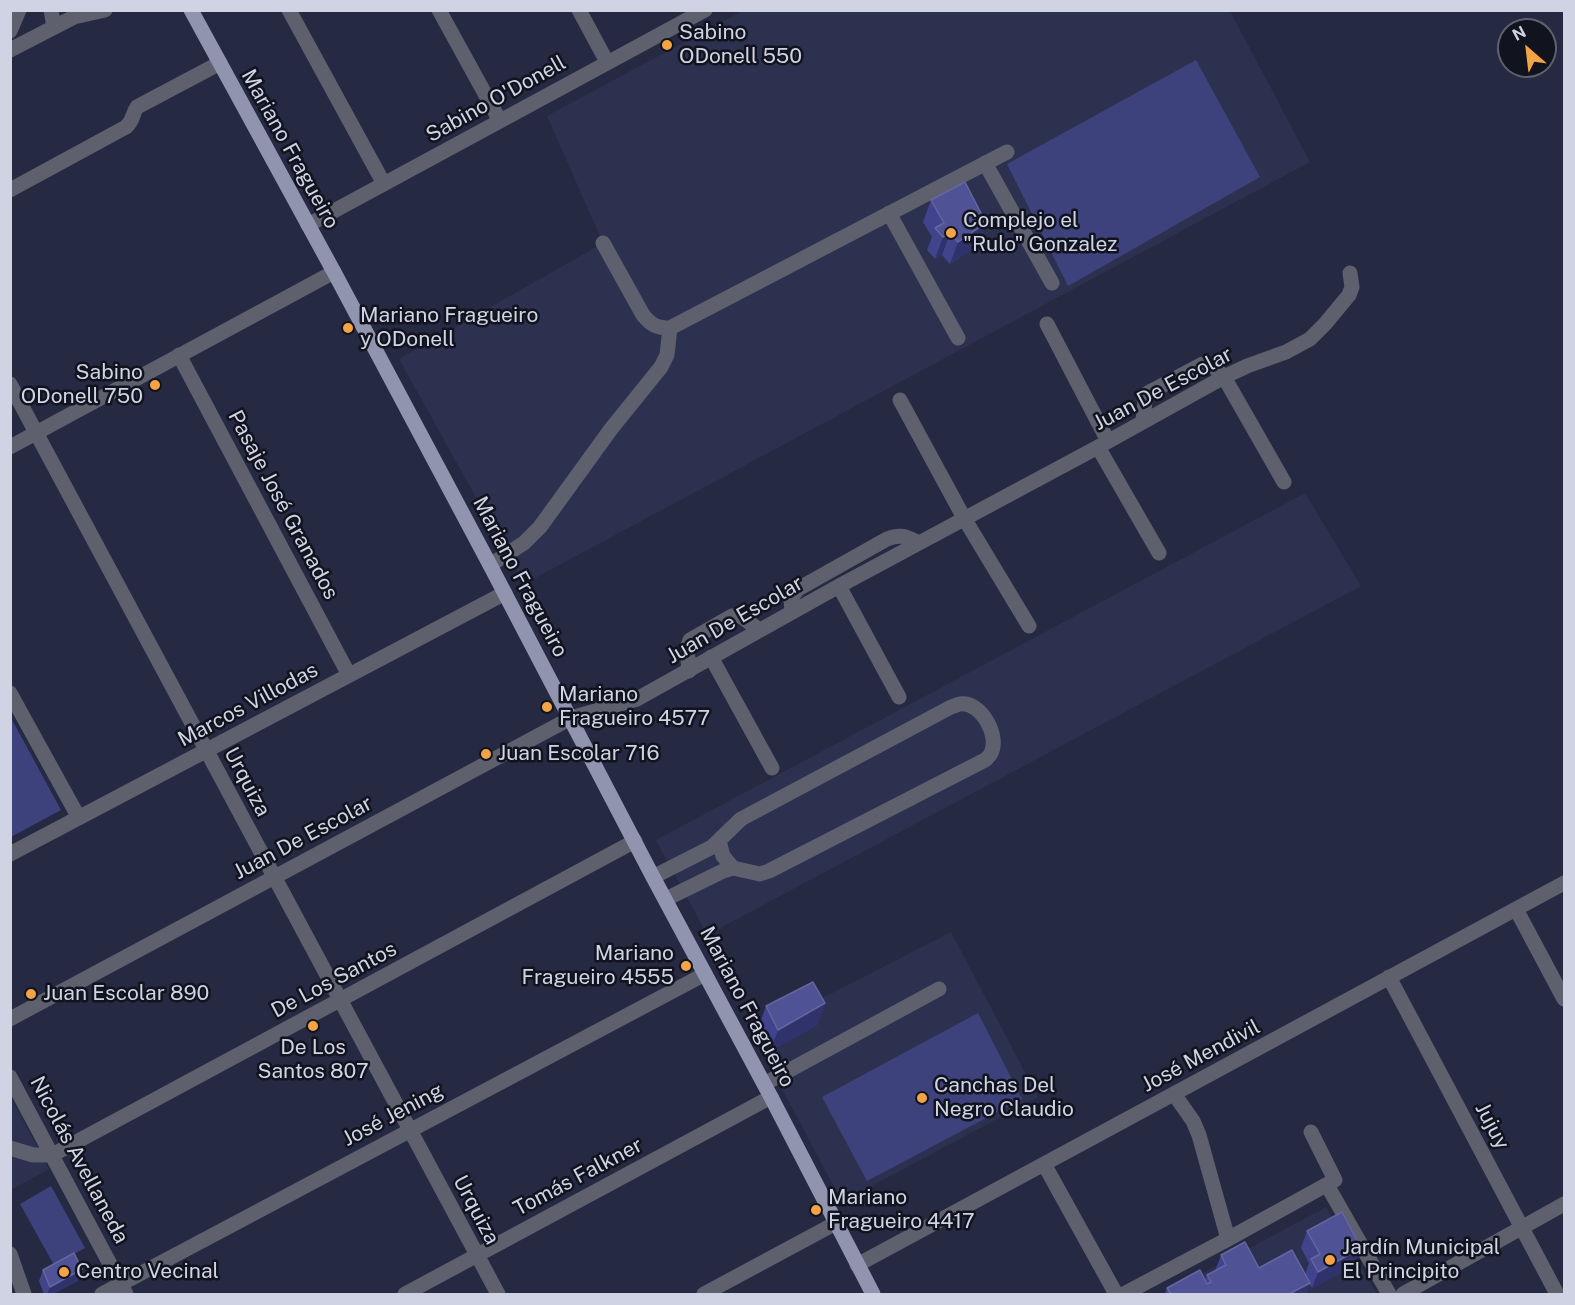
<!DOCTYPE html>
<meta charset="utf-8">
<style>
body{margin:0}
#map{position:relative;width:1575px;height:1305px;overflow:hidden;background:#262942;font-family:"Public Sans",sans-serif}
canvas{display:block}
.frame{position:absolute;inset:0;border:12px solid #d0d3e4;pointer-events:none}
.north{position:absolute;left:1497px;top:18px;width:60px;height:60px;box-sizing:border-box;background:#11131e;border:2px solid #5d606d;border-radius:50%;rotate:332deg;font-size:16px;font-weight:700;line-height:24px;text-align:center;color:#d0d3e4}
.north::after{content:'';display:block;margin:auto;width:21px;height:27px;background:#f4a444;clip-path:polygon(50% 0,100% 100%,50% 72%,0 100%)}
</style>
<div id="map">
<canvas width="1575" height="1305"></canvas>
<div class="frame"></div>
<div class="north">N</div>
</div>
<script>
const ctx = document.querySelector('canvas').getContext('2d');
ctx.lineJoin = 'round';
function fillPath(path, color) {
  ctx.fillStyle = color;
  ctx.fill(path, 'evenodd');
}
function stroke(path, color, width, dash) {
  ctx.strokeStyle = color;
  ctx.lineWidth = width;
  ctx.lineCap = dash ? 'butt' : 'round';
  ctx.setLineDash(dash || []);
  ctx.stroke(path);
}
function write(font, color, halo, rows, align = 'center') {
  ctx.font = font + ' "Public Sans",sans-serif';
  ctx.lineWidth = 5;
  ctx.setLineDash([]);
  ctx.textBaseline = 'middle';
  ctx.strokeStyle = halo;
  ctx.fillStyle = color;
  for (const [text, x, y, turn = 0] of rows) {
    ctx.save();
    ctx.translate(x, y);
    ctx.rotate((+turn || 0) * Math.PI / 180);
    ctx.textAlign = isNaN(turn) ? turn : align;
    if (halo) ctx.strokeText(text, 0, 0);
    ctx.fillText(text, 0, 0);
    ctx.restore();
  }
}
const built = new Path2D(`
 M 742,11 L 1230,11 L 1310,162 L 524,584 L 399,359 L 603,243 L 547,116 Z
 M 1305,493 L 1361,586 L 707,935 L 656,840 Z
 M 951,932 L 1038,1097 L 842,1202 L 753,1034 Z
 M 10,1096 L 49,1169 L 11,1190 L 10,1190 Z
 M 1326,1207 L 1377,1294 L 1164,1294 Z`);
const green = new Path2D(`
 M 1196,60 L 1260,177 L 1068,286 L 1007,164 Z
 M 10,716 L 61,810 L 11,837 L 10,837 Z
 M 978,1013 L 1022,1099 L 867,1181 L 822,1097 Z
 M 51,1186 L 85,1248 L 54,1265 L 20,1204 Z`);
const minor = new Path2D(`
 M 51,10 L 54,27
 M 289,10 L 384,184
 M 439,10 L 500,121
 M 579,10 L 607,62
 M 10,31 L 19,10
 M 10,50 L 74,17 L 105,10
 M 985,163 L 1052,283
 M 10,190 L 126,127 C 134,120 132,114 137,107 L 220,63
 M 889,213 L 958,338
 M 308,225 L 705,10
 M 603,243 L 643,315 C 651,325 657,328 670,328 L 1007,152
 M 1047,324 L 1108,441
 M 179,355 L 349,675
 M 10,384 L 498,1294
 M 900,400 L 964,518 L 1029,626
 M 1143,421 L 1145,401 L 1148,393 L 1203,364 L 1213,366 L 1224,377 L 1284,482
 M 10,447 L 334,272
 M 1098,447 L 1159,553
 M 490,565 L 524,543 L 540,527 L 611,429 L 661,367 L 667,355 L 670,328
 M 839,586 L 899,697
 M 792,612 L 791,598 L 798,589 L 887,539 C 901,534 905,536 919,543
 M 711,657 L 772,768
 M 689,671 L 687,648 L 690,640 L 732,616 L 741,616 L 759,630
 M 10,693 L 79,818
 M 719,841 L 723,856 L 733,868
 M 10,854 L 505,593
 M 653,877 L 712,847 L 741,819 L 951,707 C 952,707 959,704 960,704 C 981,701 1000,736 991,753 C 990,756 987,758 985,760 L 769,871 L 760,874 L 733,868 L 723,871 L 666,899
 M 1516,909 L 1564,999
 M 1389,977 L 1557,1294
 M 10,1019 L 571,718 L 637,699 L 839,586 L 1098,447 L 1224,377 L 1247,366 L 1286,352 L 1310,339 L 1325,324 L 1349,295 L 1352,287 L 1350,273
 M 10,1077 L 126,1294
 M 764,1084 L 939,989
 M 1174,1094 L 1193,1121 L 1199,1135 L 1228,1239
 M 10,1148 L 33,1155 L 52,1155
 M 52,1155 L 635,841
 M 1044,1164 L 1116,1294
 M 1327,1185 L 1389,1294
 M 10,1254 L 24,1294
 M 857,1265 L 1564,883
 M 102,1294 L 705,974
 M 405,1294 L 771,1097
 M 704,1294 L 836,1223
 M 1124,1294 L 1228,1239 L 1335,1180 L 1311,1132
 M 1403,1294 L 1564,1204`);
const major = new Path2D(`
 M 191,10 L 334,272 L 490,565 L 653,877 L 771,1097 L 873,1294`);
const wall = new Path2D(`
 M 931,200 L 986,223 L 978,245 L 950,264 L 942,255 L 935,259 L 927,250 L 932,237 L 923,222 Z
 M 825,1003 L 817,1025 L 770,1051 L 758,1028 L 766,1006 Z
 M 1307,1231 L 1355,1265 L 1312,1288 L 1309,1284 L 1306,1294 L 1165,1294 L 1167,1288 L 1205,1280 L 1207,1275 L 1215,1271 L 1221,1255 L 1259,1268 L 1305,1275 L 1309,1263 L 1301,1248 Z
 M 82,1269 L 78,1281 L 52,1294 L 44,1294 L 39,1281 L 43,1270 Z`);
const shadedWall = new Path2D(`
 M 986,223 L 978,245 L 950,264 L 958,242 Z
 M 950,233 L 942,255 L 935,259 L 943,237 Z
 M 825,1003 L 817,1025 L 770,1051 L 778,1030 Z
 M 1361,1248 L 1355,1265 L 1312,1288 L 1318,1272 Z
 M 82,1269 L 78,1281 L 52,1294 L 47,1294 L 50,1287 Z
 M 1310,1283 L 1306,1294 L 1289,1294 Z`);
const building = new Path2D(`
 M 965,182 L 986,223 L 958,242 L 950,233 L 943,237 L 935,228 L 944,223 L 931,200 Z
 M 813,982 L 825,1003 L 778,1030 L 766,1006 Z
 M 1342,1212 L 1361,1248 L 1318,1272 L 1311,1259 L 1320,1254 L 1307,1231 Z
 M 1245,1242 L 1259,1268 L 1292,1250 L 1310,1283 L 1289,1294 L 1171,1294 L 1167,1288 L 1200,1270 L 1207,1284 L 1211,1282 L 1207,1275 L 1226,1265 L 1221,1255 Z
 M 74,1253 L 82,1269 L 50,1287 L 43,1270 Z`);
const markers = [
 [667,45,6,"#f4a444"],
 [951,233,6,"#f4a444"],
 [348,328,6,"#f4a444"],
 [155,385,6,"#f4a444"],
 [547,707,6,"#f4a444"],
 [486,754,6,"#f4a444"],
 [686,966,6,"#f4a444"],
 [31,994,6,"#f4a444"],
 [313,1026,6,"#f4a444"],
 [922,1098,6,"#f4a444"],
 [816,1210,6,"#f4a444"],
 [1330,1260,6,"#f4a444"],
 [64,1272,6,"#f4a444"]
];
const poiNames = [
 ["Sabino",679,33],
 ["ODonell 550",679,57],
 ["Complejo el",963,221],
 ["\"Rulo\" Gonzalez",963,245],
 ["Mariano Fragueiro",360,316],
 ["y ODonell",360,340],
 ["Sabino",143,373,"right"],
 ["ODonell 750",143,397,"right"],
 ["Mariano",559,695],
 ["Fragueiro 4577",559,719],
 ["Juan Escolar 716",498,754],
 ["Mariano",674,954,"right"],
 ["Fragueiro 4555",674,978,"right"],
 ["Juan Escolar 890",43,994],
 ["De Los",313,1048,"center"],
 ["Santos 807",313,1072,"center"],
 ["Canchas Del",934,1086],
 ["Negro Claudio",934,1110],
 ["Mariano",828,1198],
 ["Fragueiro 4417",828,1222],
 ["Jardín Municipal",1342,1248],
 ["El Principito",1342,1272],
 ["Centro Vecinal",76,1272]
];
const streetNames = [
 ["Sabino O'Donell",496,99,-29],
 ["Mariano Fragueiro",290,149,61],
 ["Juan De Escolar",1163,389,-28],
 ["Pasaje José Granados",283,505,62],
 ["Mariano Fragueiro",520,577,62],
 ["Juan De Escolar",735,620,-30],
 ["Marcos Villodas",248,705,-28],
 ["Urquiza",247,782,62],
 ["Juan De Escolar",303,838,-28],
 ["De Los Santos",334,980,-28],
 ["Mariano Fragueiro",747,1007,62],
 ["José Mendivil",1201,1056,-28],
 ["José Jening",393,1115,-28],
 ["Jujuy",1492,1126,62],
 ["Nicolás Avellaneda",79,1160,62],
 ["Tomás Falkner",578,1177,-28],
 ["Urquiza",476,1210,62]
];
fillPath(built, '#2d3150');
fillPath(green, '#3d427d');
stroke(minor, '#5e606d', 15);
stroke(major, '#9094af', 15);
fillPath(wall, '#41438d');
fillPath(shadedWall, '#30326b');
fillPath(building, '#505296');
stroke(building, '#6466a2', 1.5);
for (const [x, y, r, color] of markers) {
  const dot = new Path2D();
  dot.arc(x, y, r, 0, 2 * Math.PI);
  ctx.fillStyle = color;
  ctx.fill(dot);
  stroke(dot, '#11131e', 2);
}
write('21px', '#d0d3e4', '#11131e', poiNames, 'left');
write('21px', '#d0d3e4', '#11131e', streetNames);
</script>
